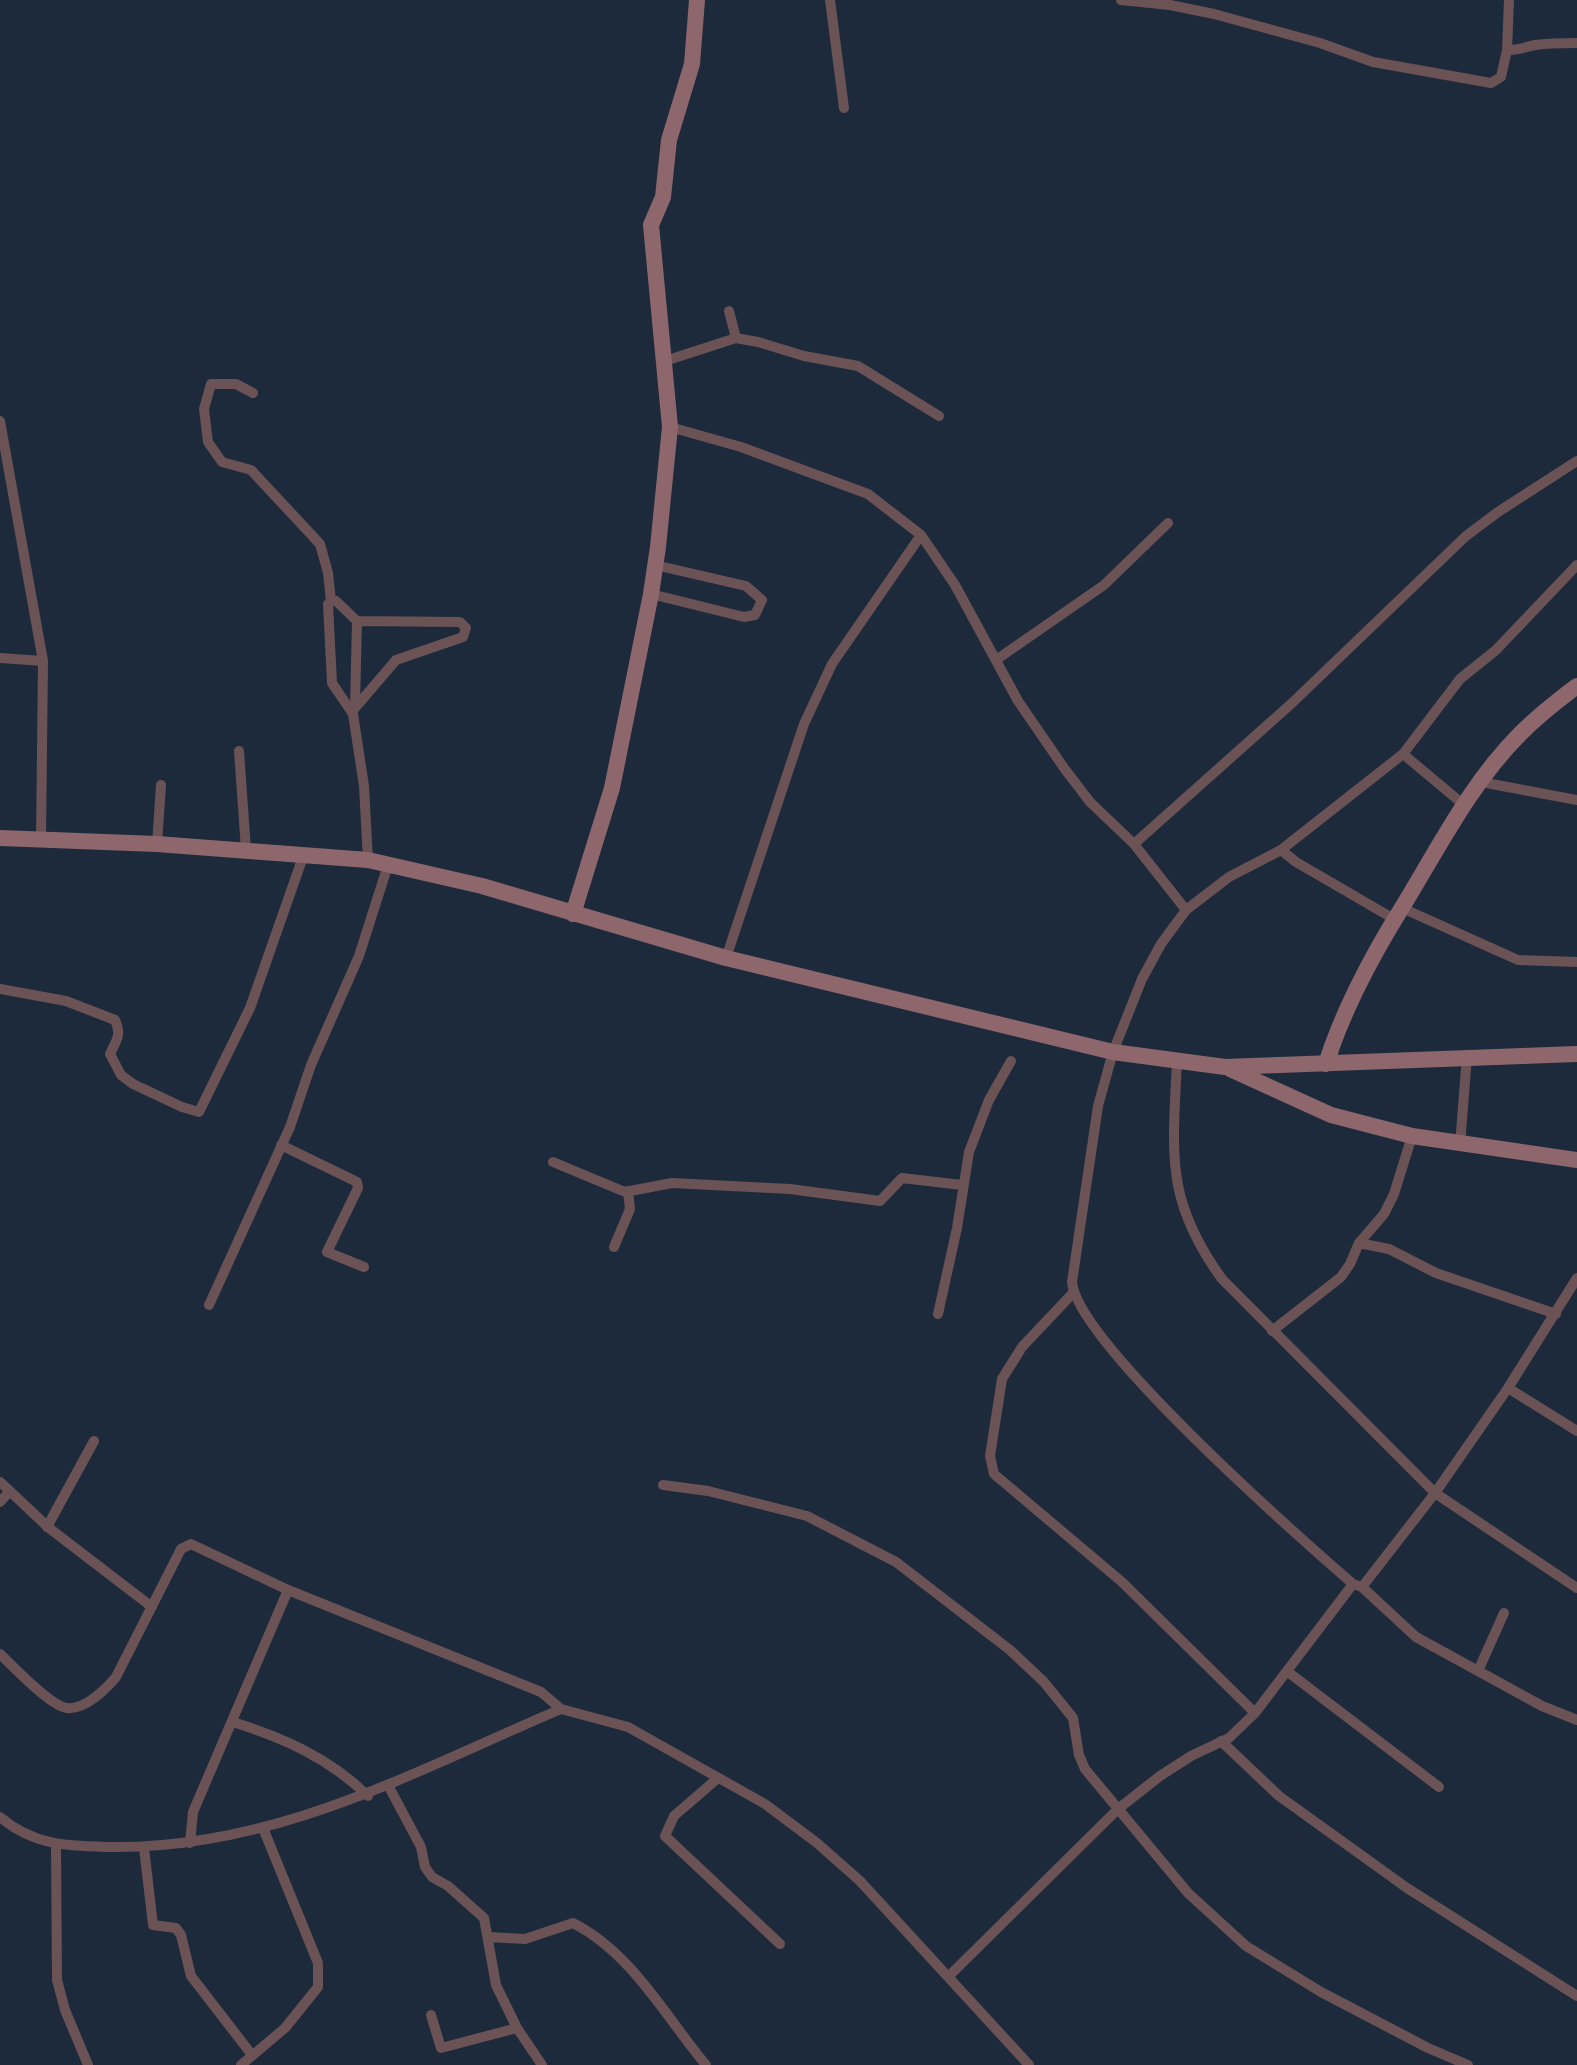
<!DOCTYPE html>
<style>
body{margin:0}
canvas{display:block;background:#1c2a3b}
</style>
<canvas width="1577" height="2065"></canvas>
<script>
const ctx = document.querySelector('canvas').getContext('2d');
ctx.lineJoin = 'round';
function stroke(path, color, width, dash) {
  ctx.strokeStyle = color;
  ctx.lineWidth = width;
  ctx.lineCap = dash ? 'butt' : 'round';
  ctx.setLineDash(dash || []);
  ctx.stroke(path);
}
const street = new Path2D(`
 M 830,0 L 844,108
 M 1121,0 L 1170,5 L 1214,14 L 1320,43 L 1373,62 L 1491,83 L 1501,77 L 1507,50 L 1509,0
 M 1507,50 C 1518,51 1524,47 1535,45 C 1549,43 1563,43 1577,43
 M 729,311 L 736,338
 M 665,361 L 736,338 L 758,342 L 804,356 L 858,366 L 939,416
 M 253,393 L 236,384 L 211,384 L 204,409 L 208,442 L 222,462 L 251,470 L 320,544 L 328,573 L 331,601
 M 0,421 L 43,661 L 41,839
 M 670,427 L 741,447 L 868,494 L 921,535 L 955,585 L 1018,701 L 1064,768 L 1090,802 L 1134,844 L 1186,910
 M 1577,565 L 1496,650 L 1460,679 L 1403,754 L 1281,850 L 1229,877 L 1186,910 L 1161,944 L 1142,979 L 1113,1052 L 1098,1106 L 1072,1282 C 1077,1342 1300,1538 1353,1584 L 1362,1587 L 1416,1637 L 1542,1706 L 1577,1720
 M 651,594 L 744,617 L 755,615 L 762,600 L 746,586 L 655,565
 M 0,658 L 43,661
 M 996,660 L 1104,585 L 1168,523
 M 355,706 L 357,621 L 336,601 L 331,601 L 328,604 L 332,683 L 353,714 L 364,786 L 368,860
 M 355,708 L 396,660 L 463,637 L 466,628 L 460,622 L 357,621
 M 239,751 L 246,850
 M 1403,754 L 1464,805
 M 1481,782 L 1577,800
 M 157,844 L 161,785
 M 1134,844 L 1291,704 L 1466,536 L 1498,512 L 1577,461
 M 1281,850 L 1296,862 L 1394,919
 M 1402,908 L 1518,960 L 1577,962
 M 726,958 L 804,724 L 832,664 L 921,535
 M 0,989 L 66,1001 L 115,1020 C 122,1035 116,1041 110,1054 L 121,1075 L 133,1084 L 182,1107 L 199,1112 L 250,1008 L 304,854
 M 1177,1060 C 1173,1153 1164,1199 1222,1279 L 1435,1493 L 1577,1588
 M 281,1145 L 357,1182 L 358,1188 L 327,1252 L 364,1267
 M 1460,1145 L 1467,1056
 M 553,1162 L 625,1192 L 672,1183 L 790,1189 L 880,1201 L 902,1178 L 962,1185
 M 1359,1243 L 1389,1249 L 1436,1273 L 1556,1314
 M 614,1247 L 630,1209 L 628,1191
 M 1073,1293 L 1022,1347 L 1002,1379 L 990,1456 L 994,1474 L 1122,1582 L 1255,1713
 M 209,1305 L 290,1127 L 311,1065 L 359,956 L 388,865
 M 938,1314 L 957,1228 L 969,1152 L 989,1100 L 1011,1061
 M 1272,1331 L 1341,1277 L 1350,1264 L 1359,1243 L 1384,1214 L 1394,1194 L 1412,1136
 M 1508,1388 L 1577,1431
 M 0,1482 L 49,1528 L 152,1607
 M 663,1485 L 708,1491 L 807,1516 L 896,1562 L 1010,1650 L 1044,1682 L 1073,1718 L 1079,1755 L 1085,1769 L 1188,1893 L 1246,1946 L 1321,1992 L 1428,2048 L 1468,2065
 M 0,1502 L 10,1491
 M 47,1527 L 94,1441
 M 1362,1587 L 1435,1493 L 1508,1388 L 1577,1278
 M 0,1654 C 13,1666 51,1707 67,1708 C 85,1710 106,1689 116,1677 L 181,1549 L 191,1544 L 288,1590 L 541,1692 L 561,1709
 M 1478,1671 L 1504,1613
 M 1288,1672 L 1439,1787
 M 233,1722 C 284,1738 329,1758 368,1796
 M 1221,1741 L 1279,1796 L 1407,1888 L 1577,1996
 M 718,1778 L 674,1816 L 665,1836 L 780,1944
 M 389,1787 L 421,1847 L 425,1867 L 432,1877 L 448,1886 L 484,1918 L 496,1985 L 517,2028 L 542,2065
 M 0,1817 C 35,1846 67,1846 109,1847 C 275,1849 413,1772 561,1709 L 628,1727 L 765,1804 L 817,1843 L 860,1881 L 1029,2065
 M 190,1843 L 193,1812 L 288,1590
 M 56,1846 L 57,1980 L 65,2010 L 88,2065
 M 144,1848 L 153,1925 L 176,1928 L 181,1935 L 191,1976 L 252,2055
 M 489,1937 L 525,1939 L 573,1923 C 632,1953 665,2016 706,2065
 M 950,1975 L 1118,1809 L 1160,1776 L 1191,1756 L 1229,1738 L 1255,1713 L 1353,1584
 M 431,2015 L 441,2048 L 517,2028
 M 241,2065 L 285,2028 L 318,1987 L 318,1963 L 263,1828`);
const secondary = new Path2D(`
 M 0,838 L 157,844 L 368,860 L 482,886 L 726,958 L 1113,1052 L 1225,1067 L 1577,1054
 M 573,914 L 612,788 L 651,594 L 658,547 L 670,427 L 651,225 L 663,197 L 669,140 L 692,64 L 697,0
 M 1326,1064 C 1343,1010 1373,954 1403,906 C 1439,847 1471,783 1520,734 C 1538,716 1557,701 1577,686
 M 1230,1069 L 1331,1115 L 1412,1136 L 1577,1160`);
stroke(street, '#6a5255', 10);
stroke(secondary, '#8e676d', 16);
</script>
